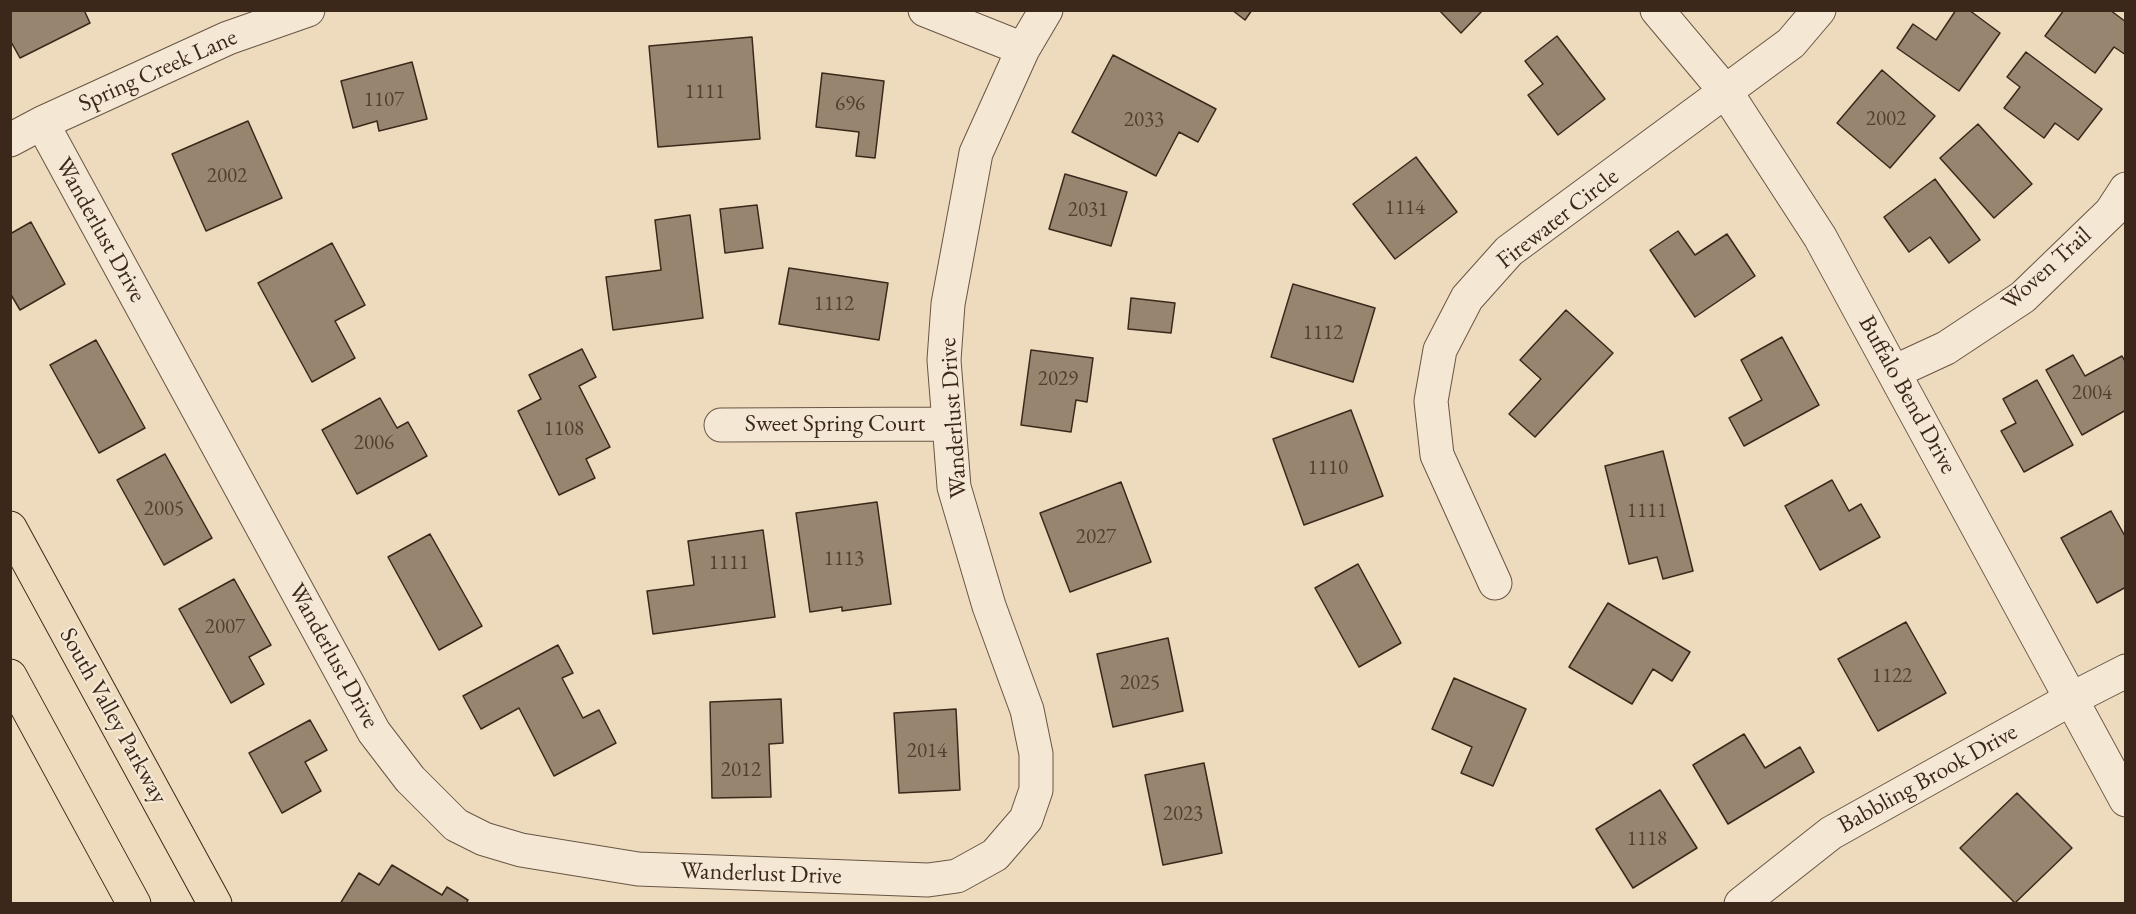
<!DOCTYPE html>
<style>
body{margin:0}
#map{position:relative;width:2136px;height:914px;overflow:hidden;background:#eedbbe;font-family:"EB Garamond",serif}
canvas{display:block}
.frame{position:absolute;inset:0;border:12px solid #3b281a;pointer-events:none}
</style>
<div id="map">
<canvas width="2136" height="914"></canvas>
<div class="frame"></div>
</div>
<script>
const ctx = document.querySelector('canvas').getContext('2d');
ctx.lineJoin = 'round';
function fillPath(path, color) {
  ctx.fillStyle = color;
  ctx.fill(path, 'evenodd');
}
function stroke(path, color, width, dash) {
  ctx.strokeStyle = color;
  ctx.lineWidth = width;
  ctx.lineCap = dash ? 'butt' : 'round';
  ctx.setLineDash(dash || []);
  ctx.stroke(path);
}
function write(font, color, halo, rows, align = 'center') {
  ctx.font = font + ' "EB Garamond",serif';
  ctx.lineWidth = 4.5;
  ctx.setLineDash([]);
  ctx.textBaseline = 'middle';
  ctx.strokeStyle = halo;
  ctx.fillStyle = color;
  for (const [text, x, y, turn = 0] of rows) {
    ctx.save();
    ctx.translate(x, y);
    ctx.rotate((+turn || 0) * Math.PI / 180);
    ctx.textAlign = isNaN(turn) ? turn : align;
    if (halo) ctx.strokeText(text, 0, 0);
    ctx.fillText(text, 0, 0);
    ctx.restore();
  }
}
const building = new Path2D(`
 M 10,10 L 84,10 L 90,23 L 20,58 L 10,40 Z
 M 1232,10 L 1252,10 L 1245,20 Z
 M 1439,10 L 1483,10 L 1461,33 Z
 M 1956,10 L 1969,10 L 2000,33 L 1959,91 L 1897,48 L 1913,24 L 1936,40 Z
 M 2064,10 L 2110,10 L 2126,22 L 2126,55 L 2114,47 L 2095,73 L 2045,36 Z
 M 1557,36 L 1605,99 L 1558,135 L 1528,95 L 1543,84 L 1525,61 Z
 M 752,37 L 760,139 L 658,147 L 649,46 Z
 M 2026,52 L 2102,109 L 2078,140 L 2055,123 L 2044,138 L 2004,108 L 2020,87 L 2007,77 Z
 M 1113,55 L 1216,109 L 1198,142 L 1179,132 L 1156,176 L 1072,132 Z
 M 412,62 L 427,119 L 379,131 L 377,121 L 353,128 L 341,81 Z
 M 1882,70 L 1935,116 L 1890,168 L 1837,123 Z
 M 822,73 L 884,81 L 875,158 L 856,156 L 859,132 L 816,127 Z
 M 248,121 L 282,198 L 206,231 L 172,154 Z
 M 1978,124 L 2032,184 L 1994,218 L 1940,158 Z
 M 1416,157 L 1457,212 L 1395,259 L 1353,204 Z
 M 1065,174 L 1127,192 L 1111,246 L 1049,229 Z
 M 1935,179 L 1980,240 L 1949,263 L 1930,237 L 1909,252 L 1884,217 Z
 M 757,205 L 763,248 L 725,253 L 720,209 Z
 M 690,215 L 703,318 L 613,330 L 606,277 L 661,270 L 655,220 Z
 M 31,222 L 65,284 L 20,310 L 10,293 L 10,234 Z
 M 1678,231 L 1695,255 L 1727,234 L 1755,276 L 1695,317 L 1650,250 Z
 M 332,243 L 365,305 L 335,321 L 355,358 L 312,382 L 258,283 Z
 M 789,268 L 888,283 L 879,340 L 779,324 Z
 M 1293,284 L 1375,308 L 1353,382 L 1271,357 Z
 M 1131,298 L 1175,303 L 1171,333 L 1128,329 Z
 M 1566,310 L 1613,353 L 1535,437 L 1509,414 L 1541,379 L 1520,360 Z
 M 1782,337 L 1819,405 L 1744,446 L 1729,418 L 1762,400 L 1741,360 Z
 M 96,340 L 145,428 L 99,453 L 50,365 Z
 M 582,349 L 596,377 L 579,386 L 610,447 L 586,459 L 595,478 L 559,495 L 518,411 L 541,399 L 529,375 Z
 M 1031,350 L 1093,358 L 1087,402 L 1076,400 L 1071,432 L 1021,425 Z
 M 2073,355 L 2085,376 L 2122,356 L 2126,363 L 2126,410 L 2082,435 L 2046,370 Z
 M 2037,380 L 2073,445 L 2024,472 L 2001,431 L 2016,423 L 2003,399 Z
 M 380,398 L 397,428 L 408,422 L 427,456 L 357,494 L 322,430 Z
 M 1351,410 L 1383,496 L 1304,525 L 1273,439 Z
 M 1663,451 L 1693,571 L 1663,579 L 1657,557 L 1629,564 L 1605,466 Z
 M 165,454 L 212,538 L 164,565 L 117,480 Z
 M 1832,480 L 1849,511 L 1861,504 L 1880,537 L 1820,570 L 1785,506 Z
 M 1121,482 L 1151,562 L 1070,592 L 1040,513 Z
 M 877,502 L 891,604 L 842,611 L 842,607 L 810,612 L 796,513 Z
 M 2111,511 L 2126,538 L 2126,587 L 2097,603 L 2061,538 Z
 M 763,530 L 775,617 L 653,634 L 647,591 L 694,585 L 688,541 Z
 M 430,534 L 482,626 L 439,650 L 388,557 Z
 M 1358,564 L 1401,643 L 1359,667 L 1315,588 Z
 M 234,579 L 271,645 L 249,657 L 264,684 L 231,703 L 179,609 Z
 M 1608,603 L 1690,652 L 1672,681 L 1653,669 L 1632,704 L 1569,667 Z
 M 1906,622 L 1946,693 L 1878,731 L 1838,659 Z
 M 1168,638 L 1183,711 L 1113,727 L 1097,654 Z
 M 558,645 L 573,673 L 562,678 L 583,718 L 599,710 L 616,743 L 554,776 L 519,708 L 481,729 L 463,696 Z
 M 1454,678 L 1526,709 L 1493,786 L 1461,773 L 1472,747 L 1432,729 Z
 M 781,699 L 783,743 L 769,744 L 771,797 L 712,798 L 710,702 Z
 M 956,709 L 960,790 L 899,793 L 894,713 Z
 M 310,720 L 327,750 L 305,762 L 321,791 L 282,813 L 249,753 Z
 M 1744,734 L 1765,768 L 1800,747 L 1814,772 L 1728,824 L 1693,765 Z
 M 1204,763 L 1222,853 L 1163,865 L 1145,775 Z
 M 1660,790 L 1697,848 L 1633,888 L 1596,829 Z
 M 2017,793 L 2072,848 L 2015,903 L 1960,848 Z
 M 392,865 L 442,895 L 447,887 L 468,900 L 466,904 L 340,904 L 359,873 L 379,885 Z`);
const minor = new Path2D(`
 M 925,10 L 1023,49
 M 1657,10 L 1726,92 L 1820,237 L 2126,800
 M 42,123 L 374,732 L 410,779 L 456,825 L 484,839 L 521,850 L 638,869 L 928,880 L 957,876 L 995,855 L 1026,819 L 1036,790 L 1036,754 L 1027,710 L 989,606 L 954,487 L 944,360 L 948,304 L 976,153 L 1023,49 L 1046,10
 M 10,140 L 42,123 L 228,38 L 308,10
 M 1894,372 L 1946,348 L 2023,297 L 2111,212 L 2126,189
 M 721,425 L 949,424
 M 1495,583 L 1437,455 L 1431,401 L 1440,350 L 1467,298 L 1509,251 L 1791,43 L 1819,10
 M 1741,904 L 1831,833 L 2071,699 L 2126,671`);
const major = new Path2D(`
 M 10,528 L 215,904
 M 10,676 L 134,904`);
const numberNames = [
 ["1111",705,92],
 ["1107",384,100],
 ["696",850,104],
 ["2002",1886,119],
 ["2033",1144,120],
 ["2002",227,176],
 ["1114",1405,208],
 ["2031",1088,210],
 ["1112",834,304],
 ["1112",1323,333],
 ["2029",1058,379],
 ["2004",2092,393],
 ["1108",564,429],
 ["2006",374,443],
 ["1110",1328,468],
 ["2005",164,509],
 ["1111",1647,511],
 ["2027",1096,537],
 ["1113",844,559],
 ["1111",729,563],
 ["2007",225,627],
 ["1122",1892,676],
 ["2025",1140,683],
 ["2014",927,751],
 ["2012",741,770],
 ["2023",1183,814],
 ["1118",1647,839]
];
const streetNames = [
 ["Spring Creek Lane",158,71,-24],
 ["Firewater Circle",1558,219,-38],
 ["Wanderlust Drive",100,230,61],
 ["Woven Trail",2047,269,-42],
 ["Buffalo Bend Drive",1907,395,61],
 ["Wanderlust Drive",954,418,-94],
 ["Sweet Spring Court",835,424],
 ["Wanderlust Drive",333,656,61],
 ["South Valley Parkway",113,716,61],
 ["Babbling Brook Drive",1928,779,-29],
 ["Wanderlust Drive",761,874,2]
];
fillPath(building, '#98856f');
stroke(building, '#3b281a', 1.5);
stroke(minor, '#685543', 35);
stroke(major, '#3b281a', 35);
stroke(minor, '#f4e8d5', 33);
stroke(major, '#eedbbe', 33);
write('21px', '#523f2f', null, numberNames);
write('24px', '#3b281a', '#f4e8d5', streetNames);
</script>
